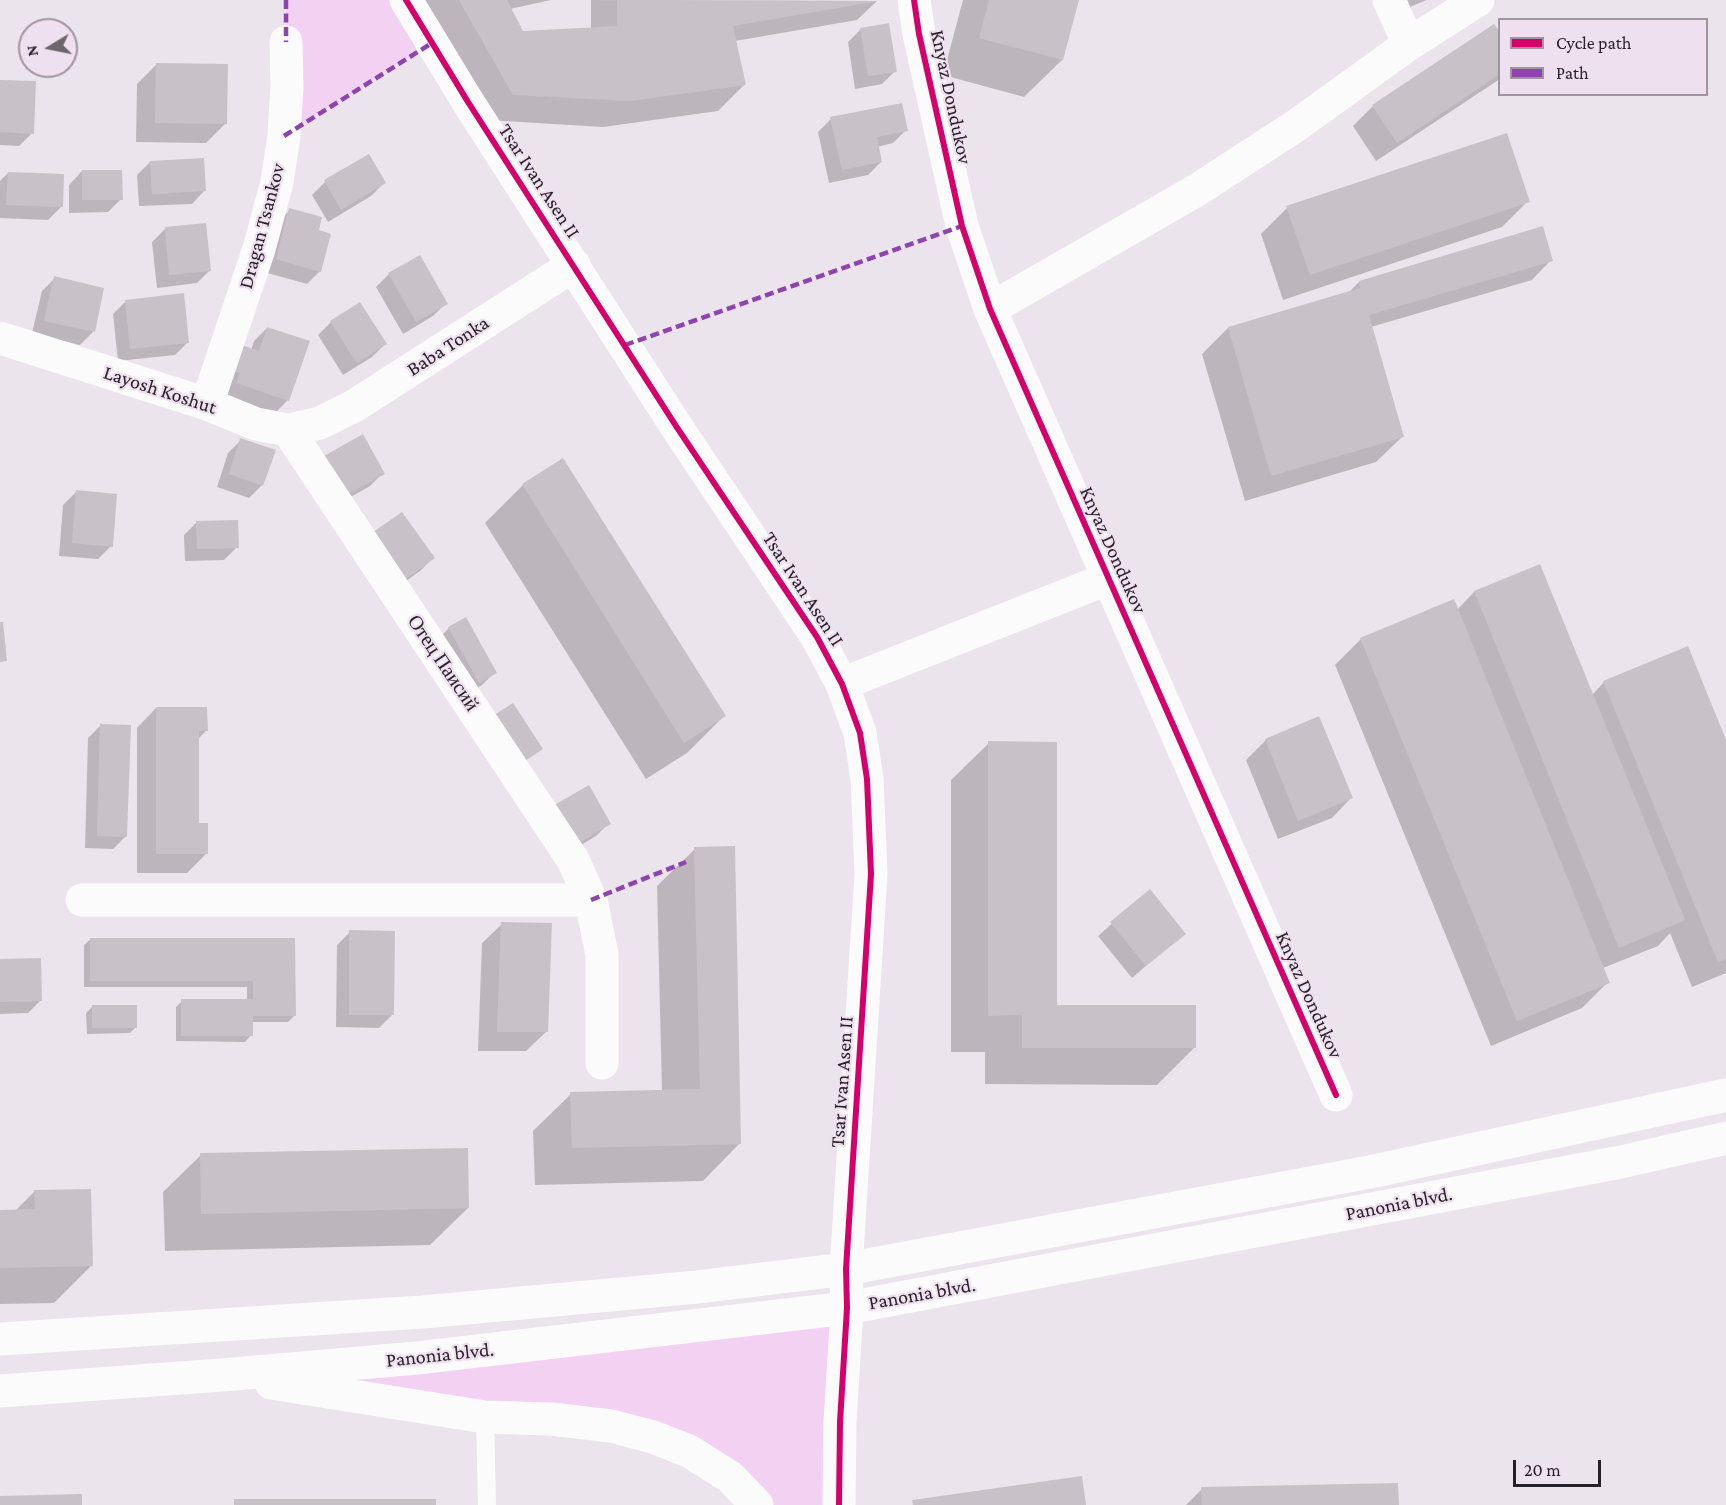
<!DOCTYPE html>
<meta charset="utf-8">
<style>
body{margin:0}
#map{position:relative;width:1726px;height:1505px;overflow:hidden;background:#ece4ec;font-family:"Crimson Pro",serif}
canvas{display:block}
.legend{position:absolute;left:1498px;top:18px;width:210px;height:78px;box-sizing:border-box;background:#efe0ef;border:2px solid #9f949f;margin:0;padding:8px 10px;list-style:none;font-size:18px;color:#272127}
.legend li{display:flex;align-items:center;gap:12px;height:30px}
.legend b{width:30px;border:2px solid #9f949f}
.north{position:absolute;left:18px;top:18px;width:60px;height:60px;box-sizing:border-box;background:#efe0ef;border:2px solid #9f949f;border-radius:50%;rotate:260deg;font-size:16px;font-weight:700;line-height:24px;text-align:center;color:#272127}
.north::after{content:'';display:block;margin:auto;width:21px;height:27px;background:#6c656c;clip-path:polygon(50% 0,100% 100%,50% 72%,0 100%)}
.scale{position:absolute;left:1513px;top:1460px;width:88px;height:27px;box-sizing:border-box;border:3px solid #272127;border-top:0;padding-left:8px;font-size:18px;line-height:21px;white-space:nowrap;color:#272127;-webkit-text-stroke:4px #efe0ef;paint-order:stroke}
</style>
<div id="map">
<canvas width="1726" height="1505"></canvas>
<ul class="legend">
<li><b style="height:8px;background:#d6006c"></b>Cycle path</li>
<li><b style="height:8px;background:#8e44ad"></b>Path</li>
</ul>
<div class="north">N</div>
<div class="scale">20 m</div>
</div>
<script>
const ctx = document.querySelector('canvas').getContext('2d');
ctx.lineJoin = 'round';
function fillPath(path, color) {
  ctx.fillStyle = color;
  ctx.fill(path, 'evenodd');
}
function stroke(path, color, width, dash) {
  ctx.strokeStyle = color;
  ctx.lineWidth = width;
  ctx.lineCap = dash ? 'butt' : 'round';
  ctx.setLineDash(dash || []);
  ctx.stroke(path);
}
function write(font, color, halo, rows, align = 'center') {
  ctx.font = font + ' "Crimson Pro",serif';
  ctx.lineWidth = 4.5;
  ctx.setLineDash([]);
  ctx.textBaseline = 'middle';
  ctx.strokeStyle = halo;
  ctx.fillStyle = color;
  for (const [text, x, y, turn = 0] of rows) {
    ctx.save();
    ctx.translate(x, y);
    ctx.rotate((+turn || 0) * Math.PI / 180);
    ctx.textAlign = isNaN(turn) ? turn : align;
    if (halo) ctx.strokeText(text, 0, 0);
    ctx.fillText(text, 0, 0);
    ctx.restore();
  }
}
const green = new Path2D(`
 M 286,0 L 406,0 L 432,43 L 284,136 L 287,87 Z
 M 847,1308 L 839,1505 L 757,1505 L 689,1451 L 222,1375 Z`);
const shadow = new Path2D(`
 M 418,0 L 551,0 L 510,9 L 522,32 L 591,29 L 591,0 L 877,1 L 857,20 L 735,41 L 744,85 L 718,111 L 603,127 L 487,120 Z
 M 963,0 L 1077,0 L 1062,60 L 1024,97 L 943,75 Z
 M 1378,0 L 1427,0 L 1385,17 Z
 M 861,29 L 895,71 L 882,84 L 855,89 L 848,42 Z
 M 1500,35 L 1500,79 L 1376,161 L 1353,126 L 1373,106 Z
 M 157,64 L 226,123 L 206,143 L 136,142 L 137,84 Z
 M 0,81 L 32,133 L 19,146 L 0,145 Z
 M 831,119 L 906,130 L 893,143 L 877,147 L 881,162 L 868,175 L 829,183 L 818,132 Z
 M 150,162 L 205,190 L 192,204 L 139,206 L 137,175 Z
 M 82,171 L 121,199 L 108,212 L 69,213 L 69,185 Z
 M 8,173 L 61,207 L 48,220 L 0,218 L 0,181 Z
 M 325,182 L 384,183 L 371,196 L 328,222 L 312,195 Z
 M 1528,201 L 1502,227 L 1283,300 L 1261,234 L 1287,208 Z
 M 290,210 L 317,231 L 320,271 L 307,284 L 264,272 L 277,223 Z
 M 165,229 L 210,270 L 197,283 L 157,288 L 152,242 Z
 M 1551,260 L 1532,280 L 1371,327 L 1403,436 L 1376,462 L 1245,501 L 1202,354 L 1228,328 L 1348,293 L 1359,282 Z
 M 389,274 L 446,303 L 433,316 L 403,334 L 376,287 Z
 M 55,278 L 93,332 L 80,345 L 32,333 L 42,291 Z
 M 126,301 L 188,342 L 175,355 L 118,361 L 113,314 Z
 M 331,322 L 385,344 L 372,357 L 343,375 L 318,335 Z
 M 267,328 L 308,342 L 287,401 L 274,414 L 225,396 L 219,383 L 251,350 L 254,341 Z
 M 241,440 L 262,485 L 249,498 L 217,487 L 228,453 Z
 M 563,460 L 724,716 L 687,753 L 646,779 L 485,523 L 523,485 Z
 M 312,470 L 383,473 L 370,486 L 333,507 Z
 M 76,492 L 111,546 L 98,559 L 59,556 L 63,505 Z
 M 197,522 L 237,547 L 224,560 L 185,561 L 184,535 Z
 M 357,549 L 433,558 L 420,571 L 389,593 Z
 M 1474,592 L 1592,695 L 1604,682 L 1726,744 L 1726,973 L 1692,987 L 1670,933 L 1658,946 L 1603,968 L 1608,982 L 1582,1008 L 1491,1046 L 1335,665 L 1361,639 L 1457,610 Z
 M 449,628 L 495,672 L 482,685 L 465,695 L 436,641 Z
 M 156,708 L 206,731 L 198,739 L 198,824 L 207,853 L 187,873 L 137,873 L 137,728 Z
 M 101,725 L 126,836 L 113,849 L 85,848 L 88,738 Z
 M 1266,740 L 1351,798 L 1332,818 L 1278,839 L 1246,760 Z
 M 989,743 L 1055,1006 L 1195,1047 L 1157,1085 L 985,1084 L 985,1052 L 951,1052 L 951,780 Z
 M 538,821 L 609,823 L 596,836 L 560,858 Z
 M 695,849 L 740,1143 L 703,1181 L 535,1185 L 533,1131 L 571,1094 L 662,1092 L 657,886 Z
 M 1149,891 L 1184,933 L 1132,978 L 1098,936 Z
 M 502,924 L 546,1032 L 526,1051 L 478,1051 L 482,943 Z
 M 350,932 L 392,1015 L 379,1028 L 336,1027 L 337,945 Z
 M 91,939 L 294,939 L 294,1016 L 288,1022 L 251,1022 L 251,1035 L 245,1042 L 176,1041 L 176,1007 L 182,1001 L 247,1001 L 247,987 L 84,987 L 84,945 Z
 M 0,960 L 41,1000 L 28,1013 L 0,1014 Z
 M 92,1007 L 136,1027 L 130,1033 L 87,1034 L 86,1013 Z
 M 201,1155 L 468,1208 L 430,1245 L 165,1251 L 163,1192 Z
 M 35,1191 L 91,1266 L 54,1303 L 0,1304 L 0,1211 L 15,1211 Z
 M 1202,1489 L 1397,1505 L 1186,1505 Z`);
const building = new Path2D(`
 M 459,0 L 507,0 L 523,31 L 617,26 L 617,0 L 878,1 L 733,26 L 746,85 L 630,101 L 513,95 Z
 M 989,0 L 1079,0 L 1063,60 L 979,38 Z
 M 889,23 L 897,72 L 868,76 L 860,28 Z
 M 1494,24 L 1500,32 L 1500,74 L 1397,143 L 1372,105 Z
 M 156,63 L 228,64 L 227,124 L 155,123 Z
 M 0,80 L 36,81 L 34,134 L 0,132 Z
 M 902,103 L 908,131 L 877,137 L 882,162 L 842,170 L 830,117 Z
 M 1507,133 L 1530,202 L 1310,275 L 1286,206 Z
 M 369,154 L 386,183 L 341,210 L 324,180 Z
 M 204,158 L 206,191 L 152,194 L 150,161 Z
 M 82,170 L 122,170 L 123,200 L 82,200 Z
 M 8,172 L 64,174 L 63,207 L 6,205 Z
 M 289,208 L 322,217 L 319,230 L 331,234 L 321,272 L 276,259 Z
 M 206,223 L 211,271 L 169,275 L 165,227 Z
 M 1543,226 L 1553,261 L 1369,315 L 1404,437 L 1271,476 L 1228,327 L 1360,288 L 1359,281 Z
 M 420,255 L 448,304 L 416,322 L 388,273 Z
 M 54,276 L 104,288 L 95,332 L 44,321 Z
 M 184,293 L 189,343 L 130,349 L 125,300 Z
 M 360,302 L 387,344 L 357,363 L 330,321 Z
 M 267,327 L 310,341 L 289,401 L 237,383 L 240,373 L 231,370 L 239,344 L 259,351 Z
 M 363,434 L 385,474 L 346,495 L 324,456 Z
 M 240,438 L 276,450 L 263,486 L 229,474 Z
 M 563,458 L 726,716 L 684,743 L 522,484 Z
 M 76,490 L 117,494 L 113,547 L 72,543 Z
 M 402,512 L 435,558 L 403,581 L 369,535 Z
 M 238,520 L 239,548 L 197,549 L 196,521 Z
 M 1540,564 L 1685,920 L 1619,948 L 1474,591 Z
 M 1454,599 L 1610,983 L 1517,1021 L 1360,638 Z
 M 466,617 L 497,673 L 479,683 L 448,627 Z
 M 0,622 L 3,622 L 7,661 L 0,662 Z
 M 1688,646 L 1726,740 L 1726,959 L 1718,962 L 1603,681 Z
 M 513,703 L 543,749 L 522,763 L 491,717 Z
 M 156,707 L 207,707 L 208,731 L 199,731 L 199,823 L 208,823 L 208,854 L 156,854 Z
 M 1319,716 L 1353,798 L 1298,821 L 1265,739 Z
 M 100,724 L 131,725 L 127,837 L 97,836 Z
 M 988,741 L 1057,742 L 1057,1005 L 1196,1005 L 1196,1048 L 1022,1048 L 1022,1015 L 988,1016 Z
 M 589,785 L 611,824 L 573,846 L 551,807 Z
 M 735,846 L 741,1144 L 572,1148 L 570,1092 L 700,1089 L 694,847 Z
 M 1150,889 L 1186,934 L 1146,966 L 1110,922 Z
 M 501,922 L 552,923 L 548,1032 L 497,1032 Z
 M 349,930 L 395,931 L 394,1015 L 349,1015 Z
 M 90,938 L 295,938 L 296,1016 L 253,1016 L 253,1036 L 181,1036 L 181,999 L 253,999 L 253,981 L 90,981 Z
 M 41,958 L 42,1001 L 0,1002 L 0,959 Z
 M 92,1005 L 137,1005 L 137,1028 L 92,1028 Z
 M 468,1148 L 469,1208 L 201,1214 L 200,1153 Z
 M 91,1189 L 93,1266 L 0,1268 L 0,1210 L 35,1209 L 34,1190 Z
 M 1082,1476 L 1086,1505 L 913,1505 L 912,1500 Z
 M 1398,1483 L 1399,1505 L 1202,1505 L 1201,1487 Z
 M 82,1494 L 82,1505 L 0,1505 L 0,1496 Z
 M 234,1499 L 436,1499 L 436,1505 L 234,1505 Z`);
const lane = new Path2D(`
 M 485,1417 L 487,1505`);
const street = new Path2D(`
 M 406,0 L 468,102 L 676,426 L 817,637 L 842,684 L 860,733 L 867,779 L 871,874 L 846,1269 L 847,1308
 M 914,0 L 919,34 L 962,226 L 990,309 L 1336,1095
 M 1389,0 L 1409,44
 M 990,309 L 1197,190 L 1297,125 L 1409,44 L 1478,0
 M 0,338 L 207,404 L 256,424 L 288,430 L 320,423 L 354,406 L 574,265
 M 207,404 L 259,249 L 277,182 L 284,136 L 287,87 L 286,42
 M 288,430 L 573,860 L 591,900 L 602,955 L 602,1063
 M 842,684 L 1107,579
 M 82,900 L 591,900`);
const secondary = new Path2D(`
 M 839,1505 L 840,1422 L 847,1308`);
const primary = new Path2D(`
 M 0,1339 L 422,1312 L 697,1287 L 846,1269 L 1370,1172 L 1726,1095
 M 271,1383 L 485,1417 L 551,1419 L 611,1426 L 653,1437 L 689,1451 L 730,1477 L 757,1505
 M 0,1391 L 222,1375 L 417,1358 L 847,1308 L 1621,1162 L 1726,1138`);
const quiet = new Path2D(`
 M 286,0 L 286,42
 M 284,136 L 432,43
 M 625,345 L 962,226
 M 591,900 L 686,862`);
const cycleway = new Path2D(`
 M 406,0 L 468,102 L 676,426 L 817,637 L 842,684 L 860,733 L 867,779 L 871,874 L 846,1269 L 847,1308 L 840,1422 L 839,1505
 M 914,0 L 919,34 L 962,226 L 990,309 L 1336,1095`);
const streetNames = [
 ["Knyaz Dondukov",951,97,78],
 ["Tsar Ivan Asen II",539,181,57],
 ["Dragan Tsankov",262,226,-75],
 ["Baba Tonka",448,346,-33],
 ["Layosh Koshut",160,390,18],
 ["Knyaz Dondukov",1113,550,66],
 ["Tsar Ivan Asen II",803,589,57],
 ["Отец Паисий",443,663,56],
 ["Knyaz Dondukov",1309,995,66],
 ["Tsar Ivan Asen II",842,1082,-86],
 ["Panonia blvd.",1399,1204,-11],
 ["Panonia blvd.",922,1294,-10],
 ["Panonia blvd.",440,1355,-6]
];
fillPath(green, '#f3d1f3');
fillPath(shadow, '#0003');
fillPath(building, '#c8c2c8');
stroke(lane, '#fcfbfc', 18);
stroke(street, '#fcfbfc', 33);
stroke(secondary, '#fcfbfc', 33);
stroke(primary, '#fcfbfc', 33);
stroke(quiet, '#8e44ad', 4.5, [9, 4.5]);
stroke(cycleway, '#d6006c', 6);
write('20px', '#272127', '#efe0ef', streetNames);
</script>
